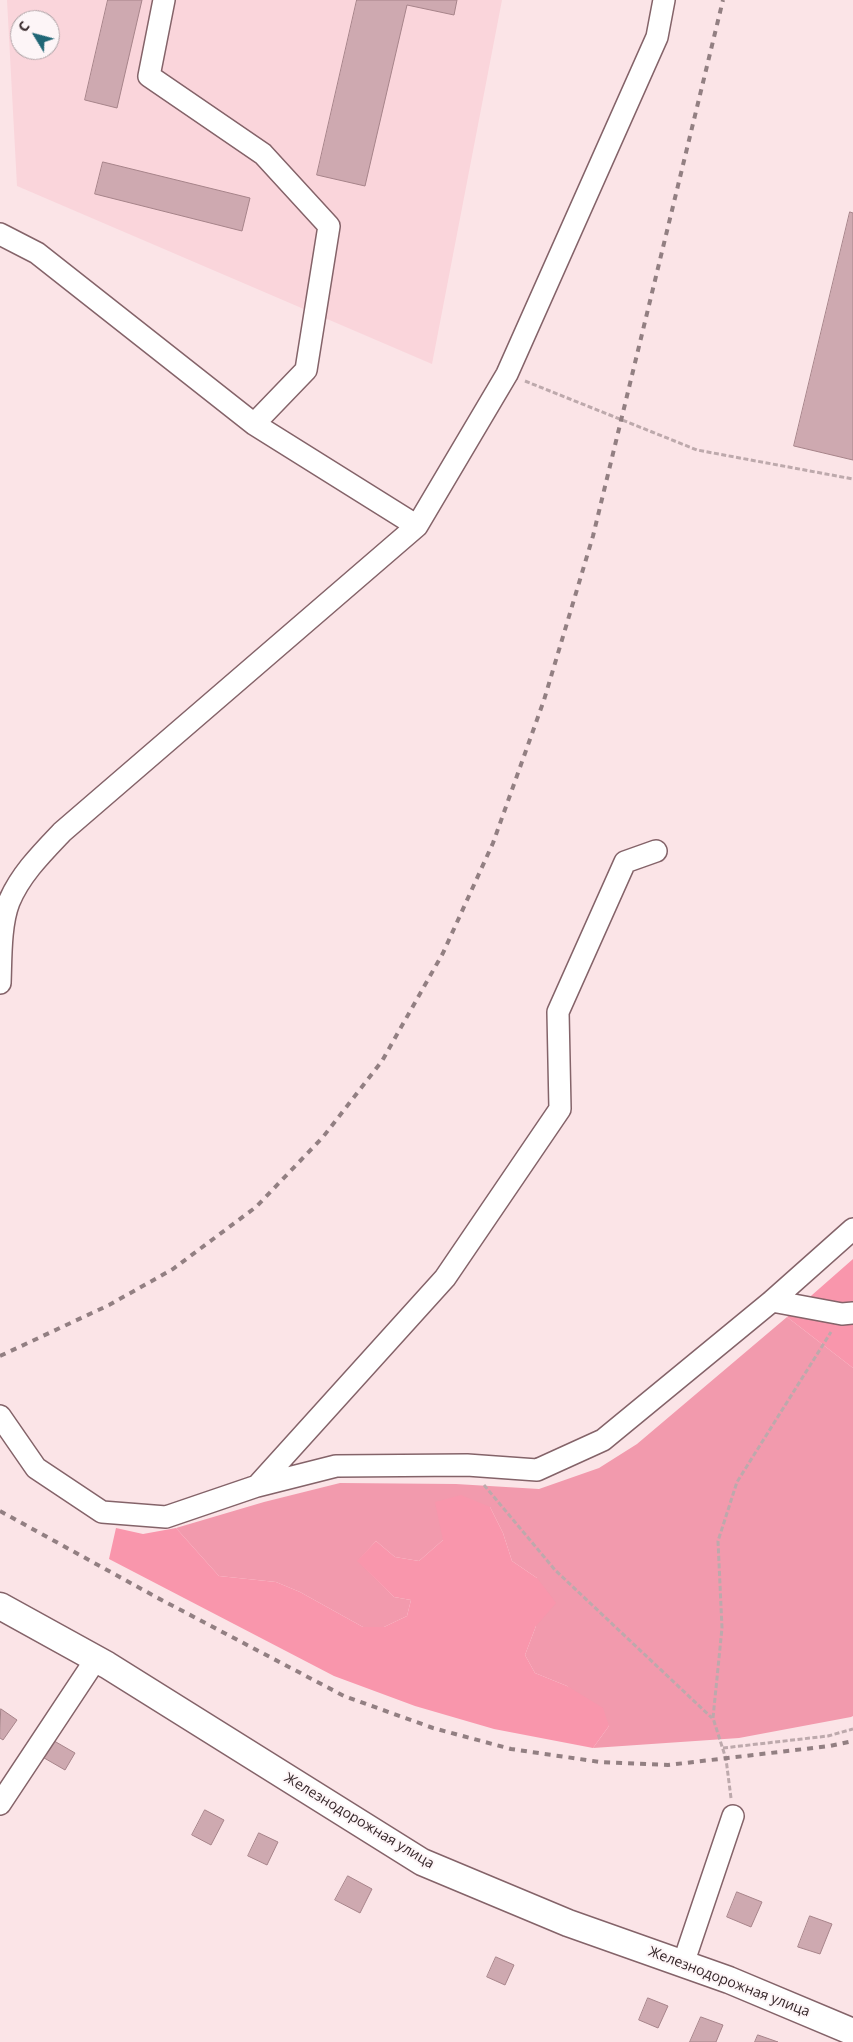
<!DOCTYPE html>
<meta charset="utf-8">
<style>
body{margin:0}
#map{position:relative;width:853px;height:2042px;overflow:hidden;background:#fbe4e7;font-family:"Open Sans",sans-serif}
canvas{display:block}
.north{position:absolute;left:10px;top:10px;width:50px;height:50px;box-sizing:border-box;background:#fdf5f7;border:1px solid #ada2a5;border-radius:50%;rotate:307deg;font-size:14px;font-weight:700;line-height:20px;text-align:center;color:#352629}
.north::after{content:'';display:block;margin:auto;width:18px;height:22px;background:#206676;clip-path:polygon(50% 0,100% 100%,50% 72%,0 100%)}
</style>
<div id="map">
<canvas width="853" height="2042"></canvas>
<div class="north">С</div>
</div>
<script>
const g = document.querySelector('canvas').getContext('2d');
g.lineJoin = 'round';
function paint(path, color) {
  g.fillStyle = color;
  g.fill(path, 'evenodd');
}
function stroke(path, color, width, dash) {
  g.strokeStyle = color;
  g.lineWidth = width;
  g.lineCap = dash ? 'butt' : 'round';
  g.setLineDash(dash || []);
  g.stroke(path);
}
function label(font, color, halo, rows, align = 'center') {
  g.font = font + ' "Open Sans",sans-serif';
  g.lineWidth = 4;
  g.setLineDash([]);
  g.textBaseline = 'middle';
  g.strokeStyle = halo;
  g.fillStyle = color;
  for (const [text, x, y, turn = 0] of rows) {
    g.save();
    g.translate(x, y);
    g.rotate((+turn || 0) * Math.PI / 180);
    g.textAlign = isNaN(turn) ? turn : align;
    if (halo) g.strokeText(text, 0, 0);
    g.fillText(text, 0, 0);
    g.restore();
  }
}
paint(new Path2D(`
 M7 0H502L432 364 17 186ZM20 20H50V50H20Z`), '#fad5db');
paint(new Path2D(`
 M787 1317 853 1368V1716L851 1717 739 1738 593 1748 609 1726 567 1686 535 1673 525 1655 536 1626 537 1578 512 1561 503 1533 490 1507 443 1540 419 1561 395 1557 376 1541 358 1561 394 1597 411 1600 407 1616 384 1627H363L300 1592 276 1582 219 1576 176 1528 264 1502 340 1483 456 1484 539 1489 599 1468 637 1444Z`), '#f29aad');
paint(new Path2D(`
 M853 1259V1368L787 1317Z
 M461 1495 490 1507 503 1533 512 1561 537 1578 556 1603 536 1626 525 1655 535 1673 567 1686 603 1708 609 1726 593 1748 494 1729 415 1706 334 1676 109 1559 116 1528 143 1534 176 1528 219 1576 276 1582 300 1592 363 1627H384L407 1616 411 1600 394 1597 357 1561 376 1541 395 1557 419 1561 443 1540 435 1502Z`), '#f996ac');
const building = new Path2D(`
 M108 0H142L117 108 85 100Z
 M357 0H457L454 15 407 5 365 186 317 175Z
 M103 162 250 198 242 231 95 194Z
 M850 212 853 213V460L794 446Z
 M1 1709 17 1720 3 1740 0 1738Z
 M49 1738 75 1753 65 1770 39 1755Z
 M205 1810 224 1820 211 1845 192 1835Z
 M259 1833 278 1842 267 1865 248 1856Z
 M348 1876 372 1889 360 1913 335 1900Z
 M737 1892 762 1902 751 1927 727 1917Z
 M810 1916 832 1924 820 1954 798 1947Z
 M496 1957 514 1965 505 1985 487 1977Z
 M648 1998 668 2006 658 2028 639 2020Z
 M701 2017 723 2025 716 2042H690Z
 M758 2035 778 2042H755Z`);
paint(building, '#cea9b0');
stroke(building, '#a7848a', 1);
const minor = new Path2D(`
 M164 0 149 76 263 154 329 226 306 370 254 424
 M0 234 37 253 254 424 417 526
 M0 983C1 959 0 925 9 902 20 875 42 853 62 832L417 526 507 374 657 37 664 0
 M772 1301 842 1314 853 1313
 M0 1416 36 1468 102 1512 166 1517 257 1486 336 1466 467 1465 537 1470 603 1440 772 1301 853 1229
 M257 1486 445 1278 560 1109 558 1012 625 862 656 851
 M0 1804 96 1659
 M683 1964 733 1816`);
const major = new Path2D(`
 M0 1606 107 1665 422 1862 568 1923 729 1980 853 2032`);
stroke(minor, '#846369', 24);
stroke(major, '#846369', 29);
stroke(new Path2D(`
 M525 381 697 450 853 479
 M484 1485 555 1570 712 1718
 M723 1748 828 1736 853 1729
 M731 1798 726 1759 713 1718 722 1628 718 1541 737 1482 831 1332`), '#bda9ac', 3, [5, 2.5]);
stroke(minor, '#fff', 21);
stroke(major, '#fff', 26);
stroke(new Path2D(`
 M0 1356 109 1305 173 1269 256 1207 323 1137 382 1061 443 953 493 843 544 700 593 536 723 0
 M0 1511 156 1597 344 1696 433 1728 511 1749 600 1762 668 1765 830 1746 853 1741`), '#927f82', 4, [6, 6]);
label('14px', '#352629', '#fdf5f7', [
 ["Железнодорожная улица",359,1821,31],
 ["Железнодорожная улица",729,1982,21]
]);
</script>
